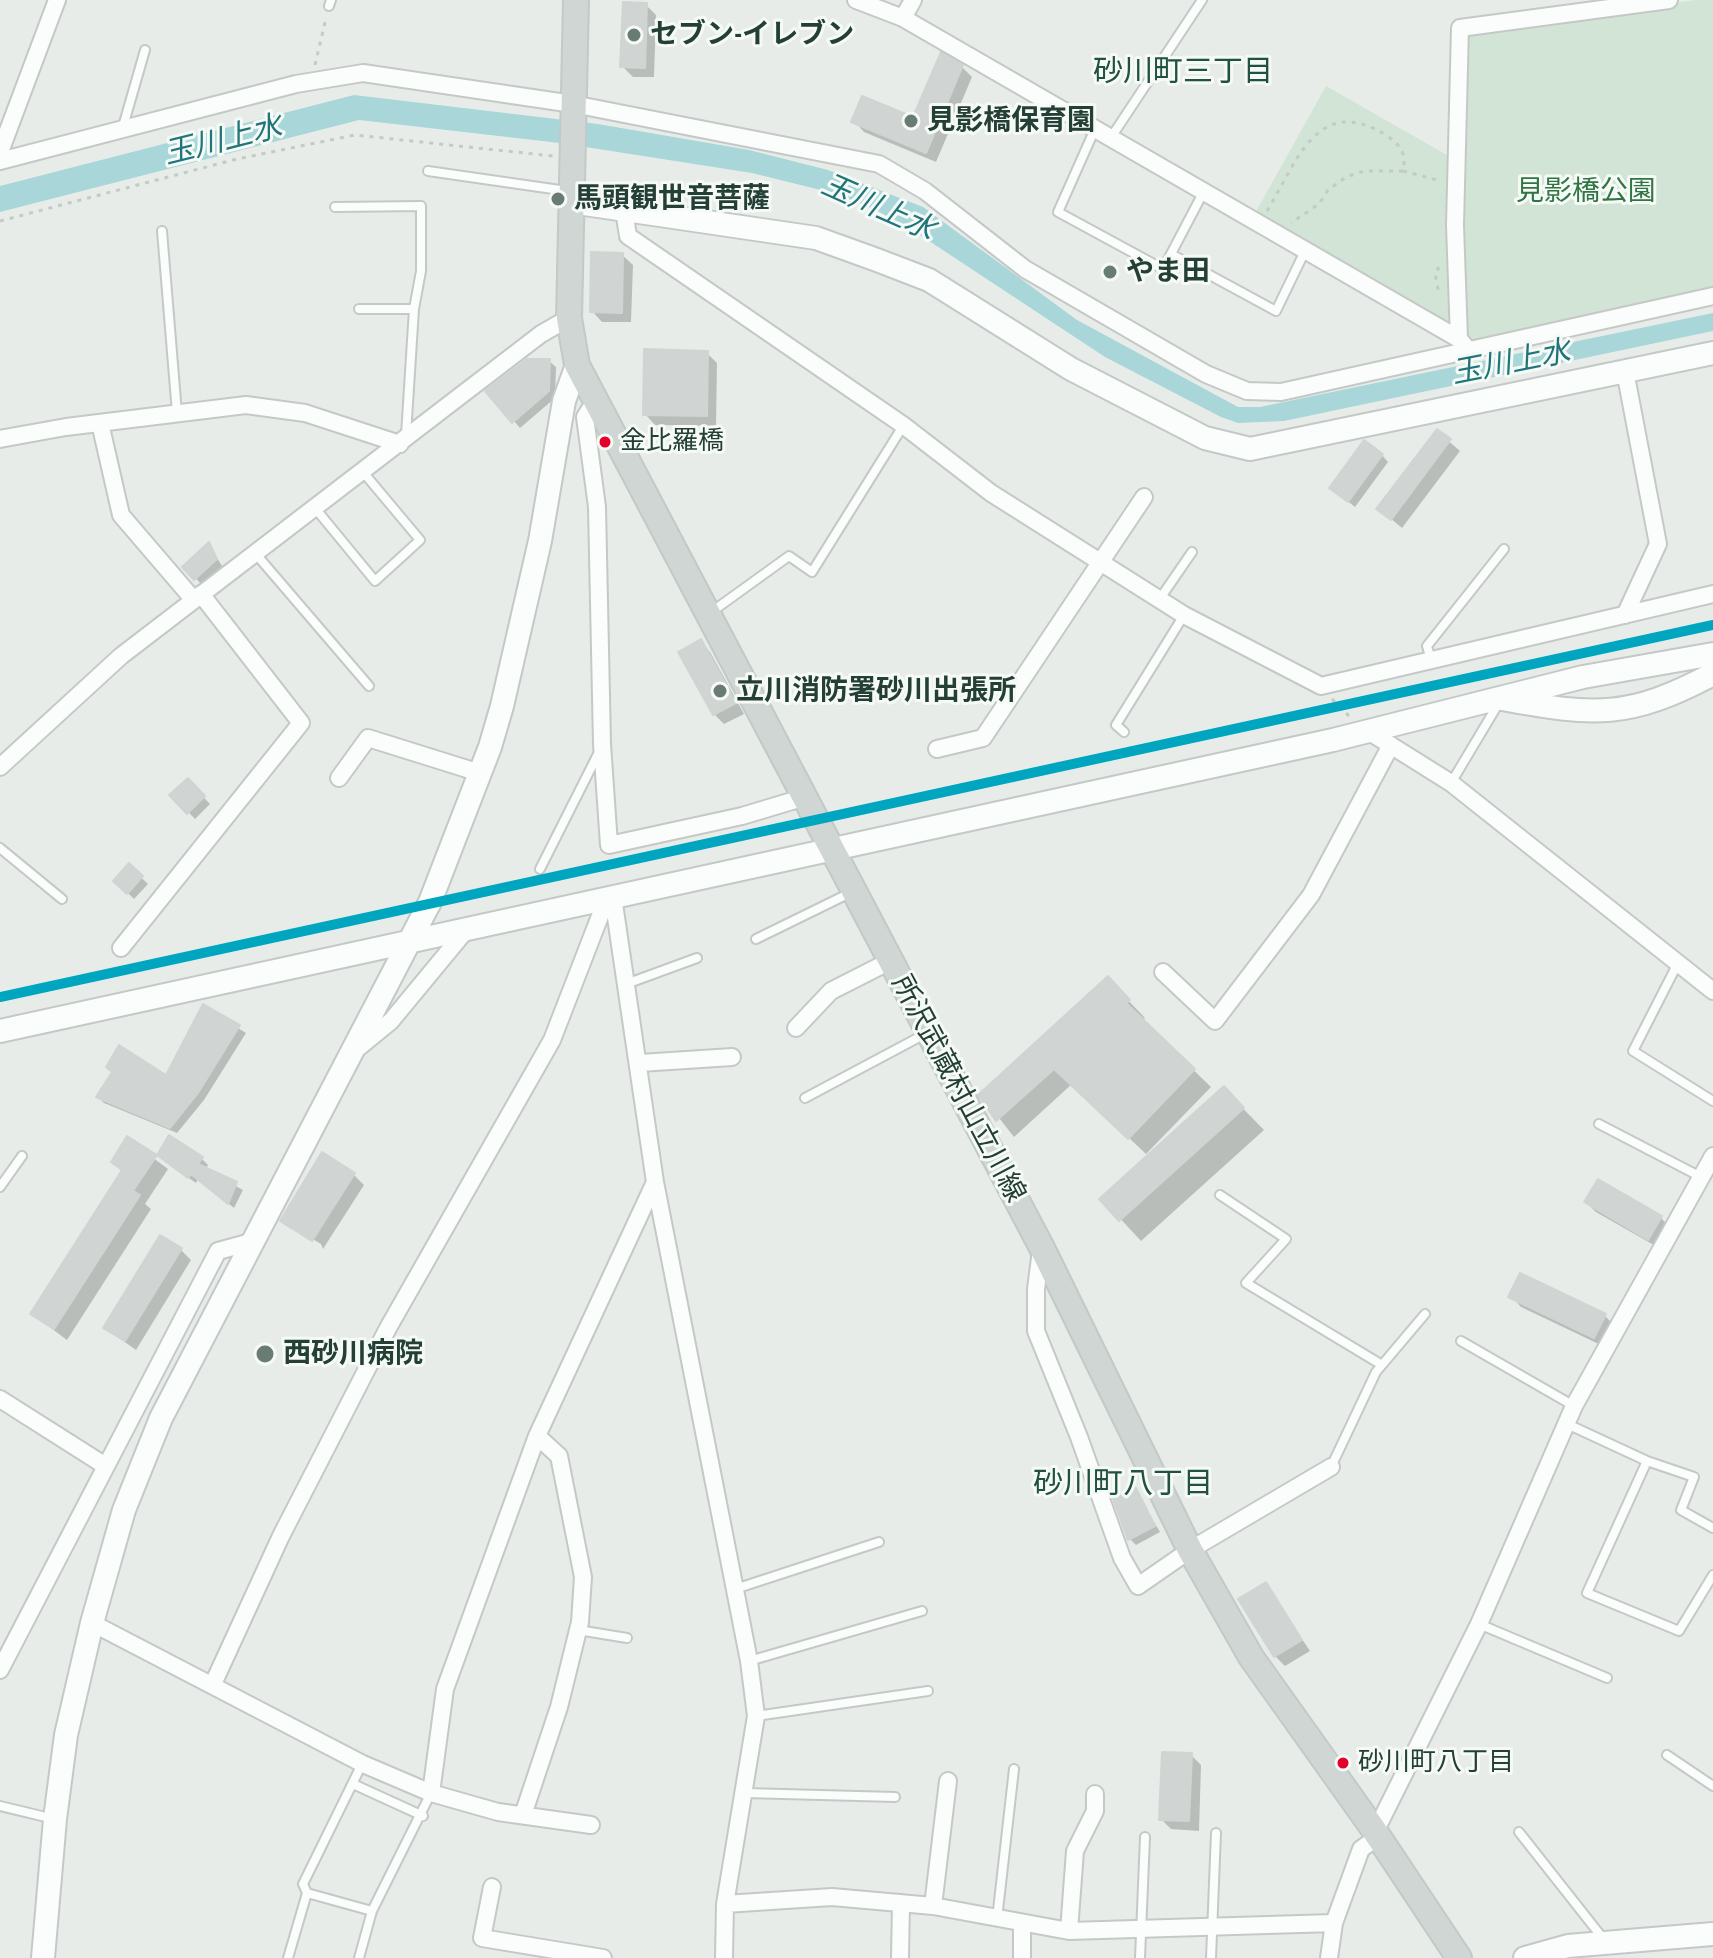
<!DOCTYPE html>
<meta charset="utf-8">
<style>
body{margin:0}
canvas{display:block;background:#e7ece9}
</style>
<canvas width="1713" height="1958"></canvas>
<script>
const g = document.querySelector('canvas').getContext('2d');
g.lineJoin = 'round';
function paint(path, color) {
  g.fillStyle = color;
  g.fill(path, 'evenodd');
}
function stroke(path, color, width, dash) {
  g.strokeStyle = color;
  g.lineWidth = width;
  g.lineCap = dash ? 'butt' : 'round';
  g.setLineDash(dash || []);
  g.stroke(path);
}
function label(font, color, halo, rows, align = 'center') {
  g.font = font + ' "PT Sans Narrow","Noto Sans JP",sans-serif';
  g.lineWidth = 6;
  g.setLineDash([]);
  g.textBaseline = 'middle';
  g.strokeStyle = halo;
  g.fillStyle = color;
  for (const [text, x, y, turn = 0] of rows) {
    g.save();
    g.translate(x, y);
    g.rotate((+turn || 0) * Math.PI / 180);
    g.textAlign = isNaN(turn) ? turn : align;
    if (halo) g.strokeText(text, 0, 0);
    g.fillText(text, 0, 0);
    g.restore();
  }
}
paint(new Path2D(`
 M1696 0H1713V298L1472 345 1253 217 1326 86 1461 163 1467 32Z`), '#d1e4d5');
paint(new Path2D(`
 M354 95 598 124 749 150 828 170 923 207 1077 320 1238 407H1260L1713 313V331L1284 421 1238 423 1221 417 1105 357 920 235 876 210 837 194 752 173 560 143 359 120 0 212V186Z`), '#a9d6d8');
paint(new Path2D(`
 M646 5 656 15 654 77H633L622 66Z
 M962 67 972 77 936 162 864 132 854 121 914 120Z
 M622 255 633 265 631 322H602L592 311Z
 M707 353 717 363 716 426 655 425 645 414Z
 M549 361 556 367 555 398 520 428 488 391Z
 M1437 431 1460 451 1402 528 1379 509Z
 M1382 455 1388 462 1355 507 1331 488Z
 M209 545 222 566 202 585 185 567Z
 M700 642 710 652 744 714 724 724 714 714Z
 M188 781 210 804 195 819 172 795Z
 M129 866 148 884 134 899 115 881Z
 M1124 996 1145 1018 1142 1020 1211 1087 1146 1154 1072 1084 1014 1137 981 1095Z
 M204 1007 246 1033 204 1100 177 1133 104 1103 98 1097 114 1073 166 1077Z
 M1224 1089 1264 1130 1141 1241 1102 1199Z
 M170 1138 202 1159 208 1165 205 1170 243 1190 234 1208 198 1179 196 1183 158 1156Z
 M128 1139 168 1169 145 1204 151 1209 67 1340 32 1314 123 1172 113 1162Z
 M353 1174 364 1185 323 1249 321 1244 291 1226V1229L282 1221Z
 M1598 1181 1661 1218 1671 1228 1659 1248 1596 1212 1586 1202Z
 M181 1250 191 1260 136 1350 105 1328Z
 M1521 1275 1605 1316 1615 1326 1605 1347 1521 1307 1511 1296Z
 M1135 1490 1160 1532 1136 1545 1130 1539Z
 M1266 1585 1310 1651 1285 1666 1275 1656Z
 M1191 1755 1201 1765 1199 1831 1171 1829 1161 1819Z`), '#0003');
const building = new Path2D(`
 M623 2 647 3 645 68 620 67Z
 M941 52 963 65 926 153 851 122 862 96 913 117Z
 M591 252 623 253 622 313 590 312Z
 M644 349 708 351 707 416 643 415Z
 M527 359H550L549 391 512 423 485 391Z
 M1437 429 1451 439 1391 520 1376 509Z
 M1364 440 1383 454 1348 502 1329 488Z
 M209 542 217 559 194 580 182 567Z
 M701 639 736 703 713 715 678 652Z
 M188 778 205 796 187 814 169 795Z
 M129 863 143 876 127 894 113 881Z
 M1108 976 1130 1000 1126 1003 1195 1069 1128 1139 1054 1069 996 1121 978 1095Z
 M203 1004 240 1025 198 1093 170 1128 96 1097 112 1072 106 1067 119 1045 166 1075Z
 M1224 1086 1244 1108 1119 1221 1099 1199Z
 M169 1135 203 1157 198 1164 237 1182 228 1204 191 1174 188 1178 157 1155Z
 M127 1136 157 1155 133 1191 140 1195 54 1329 30 1314 122 1170 111 1162Z
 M322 1152 355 1173 312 1241 280 1221Z
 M1598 1179 1662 1216 1648 1240 1584 1202Z
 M160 1235 182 1248 125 1341 103 1328Z
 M1520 1273 1606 1314 1594 1338 1508 1297Z
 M1136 1488 1155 1526 1128 1540 1113 1499Z
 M1266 1582 1302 1640 1274 1657 1238 1599Z
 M1162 1752 1192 1753 1189 1821 1159 1820Z`);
paint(building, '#d0d4d2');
stroke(building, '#cfd5d2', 2);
const lane = new Path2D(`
 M329 6 331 0
 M122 130 145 50
 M1094 131 1058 212 1163 269 1203 193
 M1110 139 1202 0
 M428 171 567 191
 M335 207 421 206V271L414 309
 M162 231 177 413
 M1171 254 1276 311 1305 251
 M359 309H414L406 435
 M315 508 375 581 420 540 363 472
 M255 553 369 686
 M1159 600 1192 552
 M710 613 789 556 812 572 903 426
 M1431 660 1427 646 1504 549
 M1124 732 1116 725 1184 615
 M1451 783 1500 701
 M0 848 62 899
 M540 869 599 752
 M756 939 852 892
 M1679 961 1633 1051 1713 1101
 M626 984 697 958
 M805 1098 927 1033
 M1599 1124 1701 1177
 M0 1187 22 1156
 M1220 1195 1286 1239 1246 1283 1382 1365
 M1461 1341 1574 1406
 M1565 1423 1647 1461
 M1331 1467 1376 1372 1425 1314
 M1713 1528 1681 1510 1694 1477 1647 1461 1587 1593 1679 1631 1713 1575
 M735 1589 879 1542
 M1479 1624 1607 1678
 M578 1630 627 1638
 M749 1661 922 1611
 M756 1716 928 1691
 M1667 1755 1713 1786
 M353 1784 423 1816
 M745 1793 895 1797
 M0 1806 54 1819
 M1519 1832 1605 1941
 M307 1893 372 1911
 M997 1919 1014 1769
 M288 1958 307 1893 303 1884 362 1764
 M359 1958 372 1911 431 1793
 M1140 1958 1145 1837
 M1211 1958 1216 1833`);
const street = new Path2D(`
 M856 0 903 18 1459 339 1470 352
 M903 18 913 0
 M0 152 57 0
 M0 161 296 84 363 73 573 104 879 164 925 191 1025 269 1206 374 1247 391 1281 392 1713 296
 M624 210 628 236 903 425 991 493 1184 615 1321 686 1713 594
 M1459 339 1455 225 1460 28 1669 0
 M595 401 585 417 597 507 602 744 609 845 742 816 802 798
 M100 423 121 515 193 599
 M0 439 66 427 246 405 305 413 400 444
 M1625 615 1658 544 1625 371
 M1368 731 1451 783 1713 991
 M937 749 983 738 1144 497
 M0 767 121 656 541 334 569 318
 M339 778 368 738 480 773
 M613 897 655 1182 749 1661 756 1716 725 1904 724 1958
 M121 948 301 723 201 594
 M1163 972 1215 1021 1311 895 1391 745
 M796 1028 831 991 890 961
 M358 1048 391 1021 467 929
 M640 1063 732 1057
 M1041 1250 1036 1289V1331L1079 1437 1122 1558 1138 1586 1190 1550 1331 1467
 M0 1399 104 1465
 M92 1623 363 1764 431 1793 498 1812 591 1825
 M0 1670 218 1251 251 1242
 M213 1684 281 1536 388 1328 552 1040 607 898
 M431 1793 445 1689 537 1436 655 1182
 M523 1815 559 1707 580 1622 583 1577 559 1456 537 1436
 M1375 1832 1479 1624 1574 1406 1713 1156
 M492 1887 482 1938 603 1958
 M725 1904 832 1897 933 1906 1069 1931 1334 1923
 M933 1906 948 1781
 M1022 1924V1958
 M1069 1931 1075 1851 1095 1811V1794
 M900 1958 901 1903
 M1329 1958 1334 1923 1361 1849 1378 1837`);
const secondary = new Path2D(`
 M571 202 816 238 877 260 929 280 1071 369 1205 438 1250 449 1713 353
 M1502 699C1595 716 1628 719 1713 674
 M0 1031 1333 740 1583 677 1713 654
 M43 1958 55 1819 66 1735 92 1623 124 1510 161 1418 430 902 490 747 502 706 540 541 564 401 577 365
 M1525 1958 1568 1946 1713 1934`);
const primary = new Path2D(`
 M576 0 569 318 577 365 1042 1248 1190 1550 1251 1657 1372 1827 1459 1958`);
stroke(lane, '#c4c9c6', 12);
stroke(street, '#c4c9c6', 20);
stroke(secondary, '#c3c9c6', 26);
stroke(primary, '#c2cac7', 28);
stroke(new Path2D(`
 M315 65 326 18
 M1403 171 1441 181
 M1267 211C1297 162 1317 93 1386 135 1400 144 1407 154 1403 171H1364L1346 177 1328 190 1319 204 1291 223
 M0 221 237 159 355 135 553 156
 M1439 267 1435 274 1439 294
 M1332 699 1349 716`), '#c2cbc6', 3, [4, 6]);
stroke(lane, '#fbfcfc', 8);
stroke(street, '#fbfcfc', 16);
stroke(secondary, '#fbfcfc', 22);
stroke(primary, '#cfd6d3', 24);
stroke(new Path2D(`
 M0 997 1713 625`), '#00a6bf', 10);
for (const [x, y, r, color] of [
 [634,35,8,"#687c74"],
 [911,121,8,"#687c74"],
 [558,199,8,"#687c74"],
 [1110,272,8,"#687c74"],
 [605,442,7,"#e4002b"],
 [720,691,8,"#687c74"],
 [265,1354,10,"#687c74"],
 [1343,1763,7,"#e4002b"]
]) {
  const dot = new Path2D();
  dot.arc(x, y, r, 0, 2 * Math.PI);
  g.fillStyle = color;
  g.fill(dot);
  stroke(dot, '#f6faf7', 3);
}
label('26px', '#243f35', '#f6faf7', [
 ["金比羅橋",620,442],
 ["砂川町八丁目",1358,1763]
], 'left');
label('bold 28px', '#243f35', '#f6faf7', [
 ["セブン-イレブン",650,35],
 ["見影橋保育園",927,121],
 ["馬頭観世音菩薩",574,199],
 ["やま田",1126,272],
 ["立川消防署砂川出張所",736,691],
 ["西砂川病院",283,1354]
], 'left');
label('28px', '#307543', '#f6faf7', [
 ["見影橋公園",1586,192]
]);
label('28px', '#243f35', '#f6faf7', [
 ["所沢武蔵村山立川線",958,1089,62]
]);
label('30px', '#215140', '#f6faf7', [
 ["砂川町三丁目",1183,72],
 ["砂川町八丁目",1123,1484]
]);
label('italic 30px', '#20757a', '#f6faf7', [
 ["玉川上水",223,141,-14],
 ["玉川上水",878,208,24],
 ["玉川上水",1511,363,-11]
]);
</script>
